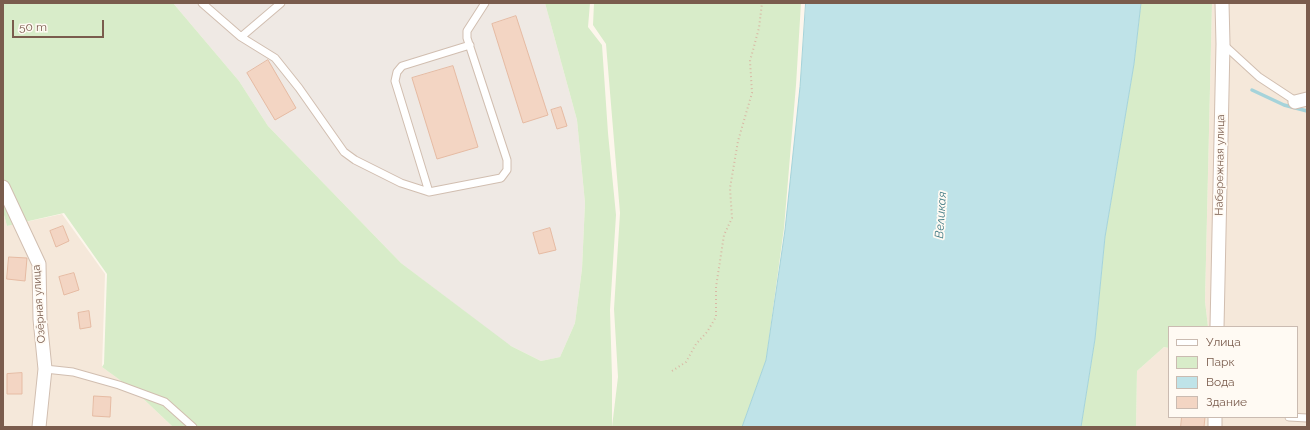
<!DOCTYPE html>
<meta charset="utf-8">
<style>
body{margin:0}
#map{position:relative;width:1310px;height:430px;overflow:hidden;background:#fdf6ec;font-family:Raleway,sans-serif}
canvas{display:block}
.frame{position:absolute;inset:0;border:4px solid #7a5c4d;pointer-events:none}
.legend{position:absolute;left:1168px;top:326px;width:130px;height:92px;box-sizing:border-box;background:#fffaf3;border:1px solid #cabbb1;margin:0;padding:5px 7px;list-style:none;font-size:12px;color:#7a5c4d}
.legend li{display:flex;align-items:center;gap:8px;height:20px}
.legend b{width:20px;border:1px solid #cabbb1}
.scale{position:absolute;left:12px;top:20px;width:92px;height:18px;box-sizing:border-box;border:2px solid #7a5c4d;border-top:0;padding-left:5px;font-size:12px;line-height:14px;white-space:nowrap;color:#7a5c4d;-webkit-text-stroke:3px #fffaf3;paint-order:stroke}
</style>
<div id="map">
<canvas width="1310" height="430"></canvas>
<div class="frame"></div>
<ul class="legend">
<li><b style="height:5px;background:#fff"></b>Улица</li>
<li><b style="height:11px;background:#d8ecc9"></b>Парк</li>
<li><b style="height:11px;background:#bfe3e8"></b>Вода</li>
<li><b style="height:11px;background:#f3d5c3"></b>Здание</li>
</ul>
<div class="scale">50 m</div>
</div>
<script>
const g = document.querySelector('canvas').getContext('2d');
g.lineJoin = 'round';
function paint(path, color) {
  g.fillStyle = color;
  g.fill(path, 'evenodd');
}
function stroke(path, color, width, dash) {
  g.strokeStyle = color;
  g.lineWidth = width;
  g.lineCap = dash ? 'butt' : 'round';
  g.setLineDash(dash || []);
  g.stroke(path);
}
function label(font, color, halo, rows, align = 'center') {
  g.font = font + ' Raleway,sans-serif';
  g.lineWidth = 3.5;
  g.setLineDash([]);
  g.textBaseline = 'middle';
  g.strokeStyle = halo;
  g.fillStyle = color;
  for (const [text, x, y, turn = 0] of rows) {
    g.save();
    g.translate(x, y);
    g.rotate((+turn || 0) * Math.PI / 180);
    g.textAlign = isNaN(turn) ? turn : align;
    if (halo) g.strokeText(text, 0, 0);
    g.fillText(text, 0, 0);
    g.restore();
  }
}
paint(new Path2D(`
 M1212 3H1307V427H1136L1137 371 1164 347 1169 348V417H1297V327H1208L1205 301Z
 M3 211 7 226 62 214 105 274 102 367 135 391 173 427H3Z`), '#f5e8da');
paint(new Path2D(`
 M173 3H545L577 120 585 203 582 269 575 323 560 357 541 361 507 344 401 263 268 126 239 81Z`), '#efe9e4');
paint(new Path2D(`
 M3 3H173L239 81 268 126 401 263 511 346 541 361 560 357 575 323 582 269 585 203 577 120 545 3H590L588 27 602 45 608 133 616 215 610 310 612 376V427H173L135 391 102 367 104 364 107 274 64 213 7 226 3 211Z
 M594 3H801L796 85 784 228 766 360 742 427H612L618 377 614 309 620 213 606 44 593 25Z
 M1141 3H1212L1205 301 1208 327H1169V348L1164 347 1137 371 1136 427H1081L1095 339 1105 237 1134 64Z`), '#d8ecc9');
const water = new Path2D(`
 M806 3H1141L1134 64 1105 237 1095 339 1081 427H742L766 360 785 230 800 87Z`);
paint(water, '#bfe3e8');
stroke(water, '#a5d3da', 1);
stroke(new Path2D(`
 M1252 90 1284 105 1307 111`), '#a5d3da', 3.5);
const building = new Path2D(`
 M516 16 548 115 523 123 492 24Z
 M268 60 296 108 275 120 247 73Z
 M453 66 478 147 437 159 412 78Z
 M561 107 567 126 557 129 551 110Z
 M63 226 69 241 56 247 50 231Z
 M550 228 556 250 539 254 533 233Z
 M9 257 27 258 25 281 7 279Z
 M74 273 79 290 64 295 59 277Z
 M89 311 91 327 80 329 78 313Z
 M22 373V394H7V374Z
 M94 396 111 397 110 417 93 416Z
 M1182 417H1205L1204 427H1181Z`);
paint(building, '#f3d5c3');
stroke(building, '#e6bba3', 1);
const service = new Path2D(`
 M202 3 241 37 275 58 299 88 344 152 355 160 401 183 429 192 501 178 507 170V160L467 38V31L485 3
 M241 37 281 3
 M1223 44 1259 77 1297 102
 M429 192 395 81 397 72 402 66 470 45
 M45 369 73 372 119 385 165 402 193 427
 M1289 417 1307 418`);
const minor = new Path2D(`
 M1295 102 1307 99
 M3 187 39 264 40 319 45 369 39 427
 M1217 327 1223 44 1222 3
 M1215 427V417`);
stroke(service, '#d1beb0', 9);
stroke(minor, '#d1beb0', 15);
stroke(new Path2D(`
 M672 371 686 362 696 344 707 332 716 317V287L724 235 732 218 730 188 738 141 752 93 750 61 759 28 762 3`), '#d9b8a5', 2, [1, 3]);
stroke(service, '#fff', 7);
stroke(minor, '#fff', 13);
label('11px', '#7a5c4d', '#fffaf3', [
 ["Набережная улица",1220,165,-89],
 ["Озёрная улица",39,304,-94]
]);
label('italic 12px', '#437c86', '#fffaf3', [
 ["Великая",941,215,-86]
]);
</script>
